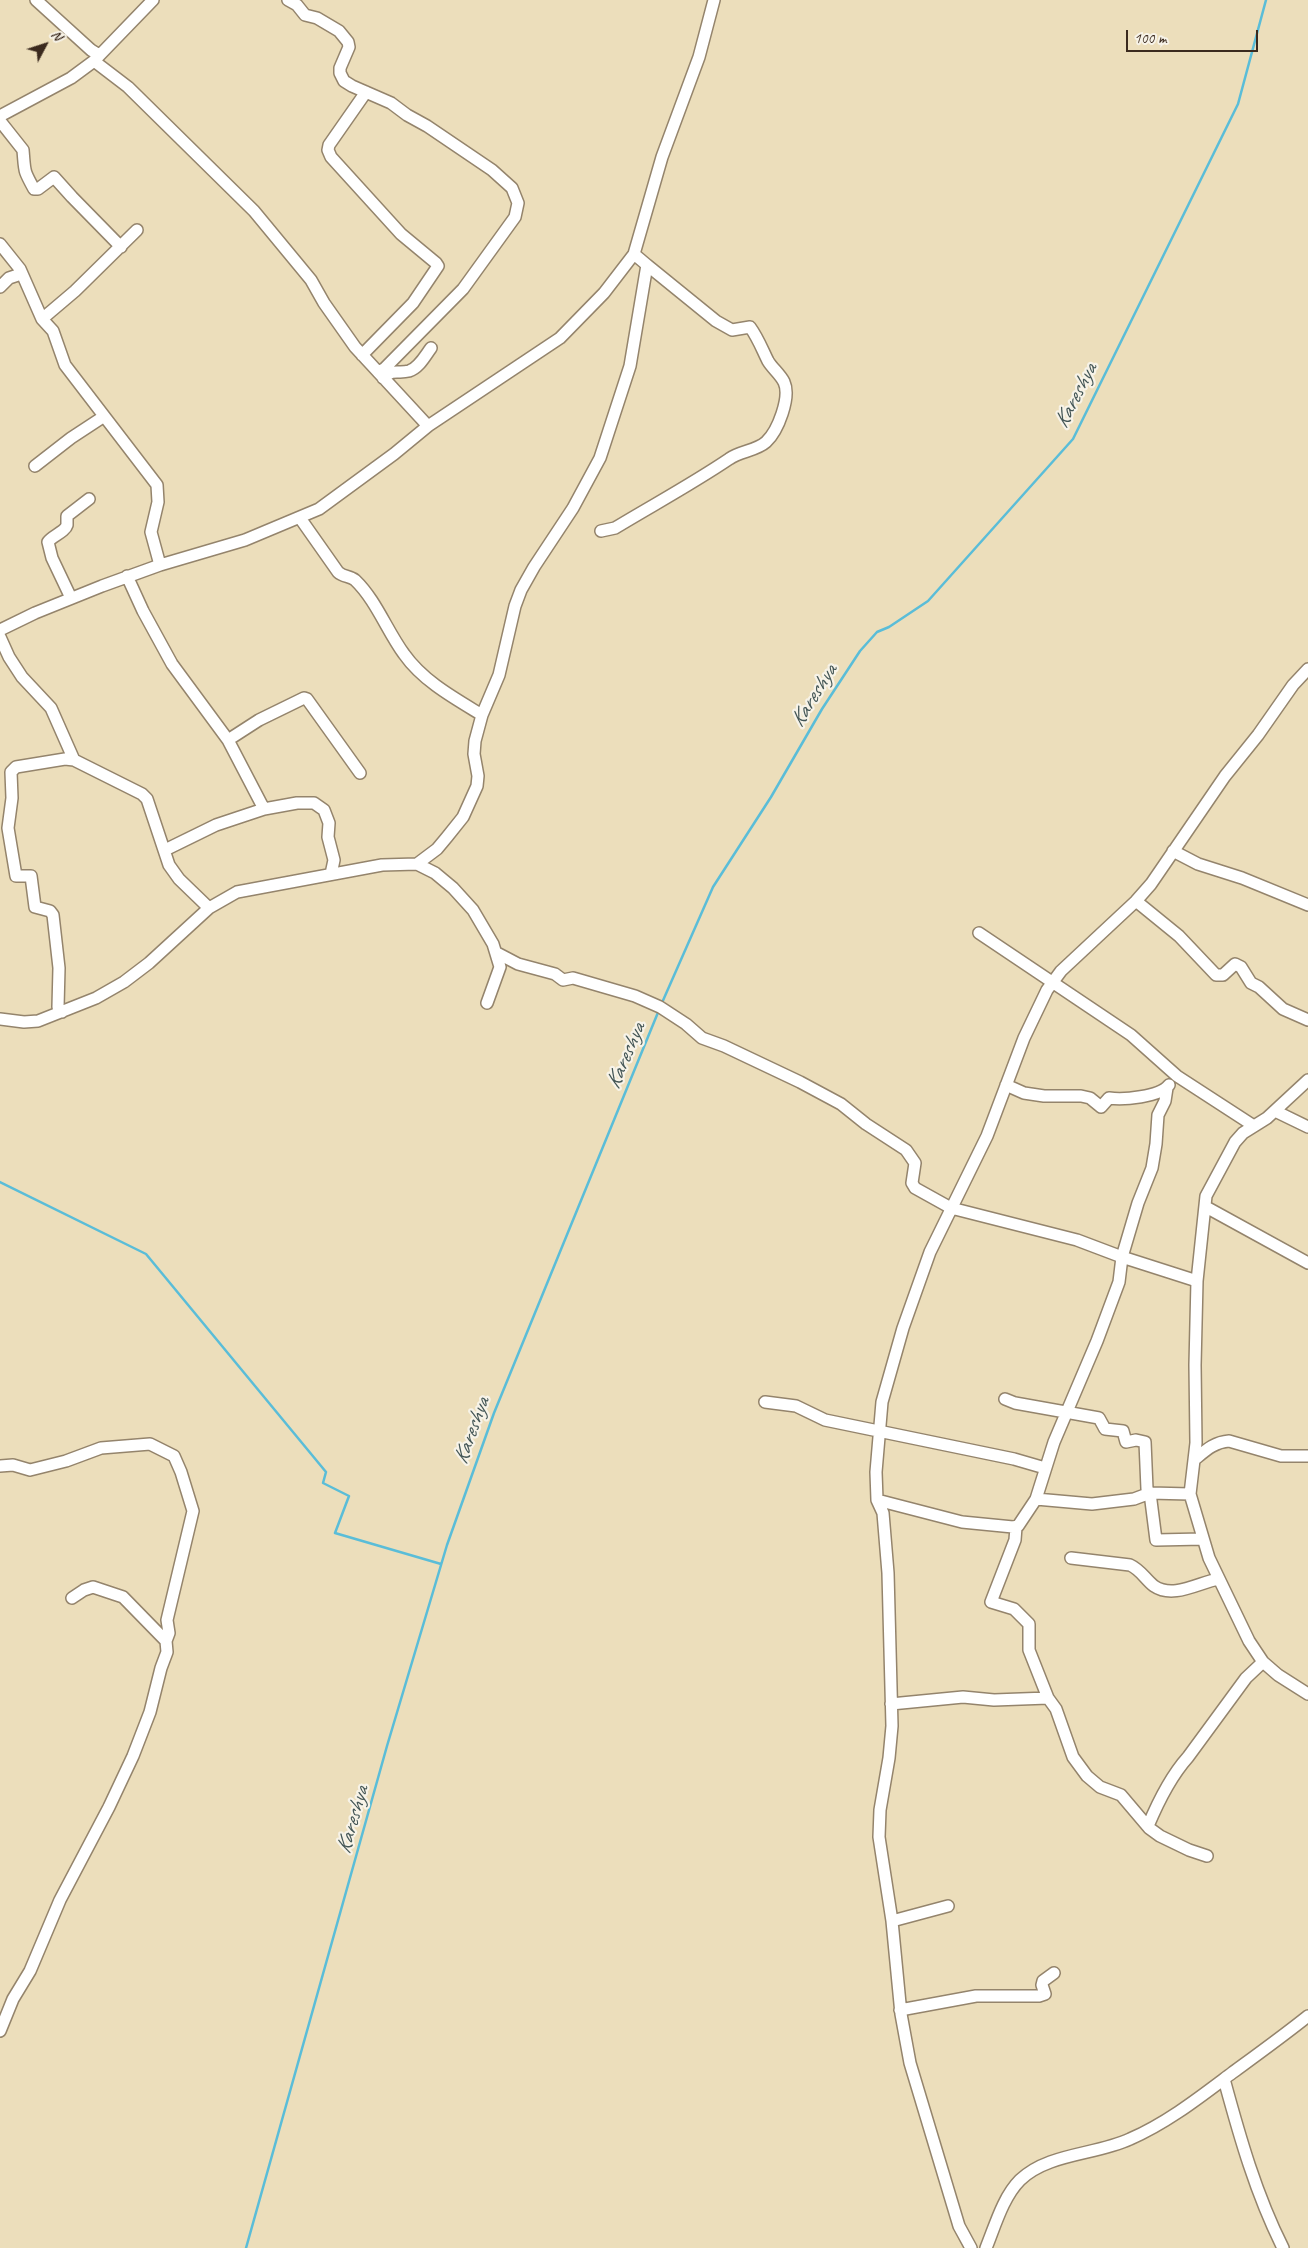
<!DOCTYPE html>
<style>
body{margin:0}
#map{position:relative;width:1308px;height:2248px;overflow:hidden;background:#ecdebb;font-family:Caveat,sans-serif}
canvas{display:block}
.north{position:absolute;left:20px;top:20px;width:50px;height:50px;-webkit-text-stroke:4px #f7f3e8;paint-order:stroke;rotate:50deg;font-size:14px;font-weight:700;line-height:20px;text-align:center;color:#3b2a1e}
.north::after{content:'';display:block;margin:auto;width:18px;height:22px;background:#3b2a1e;clip-path:polygon(50% 0,100% 100%,50% 72%,0 100%)}
.scale{position:absolute;left:1126px;top:30px;width:132px;height:22px;box-sizing:border-box;border:2px solid #3b2a1e;border-top:0;padding-left:6px;font-size:15px;line-height:18px;white-space:nowrap;color:#3b2a1e;-webkit-text-stroke:4px #f7f3e8;paint-order:stroke}
</style>
<div id="map">
<canvas width="1308" height="2248"></canvas>
<div class="north">N</div>
<div class="scale">100 m</div>
</div>
<script>
const g = document.querySelector('canvas').getContext('2d');
g.lineJoin = 'round';
function stroke(path, color, width, dash) {
  g.strokeStyle = color;
  g.lineWidth = width;
  g.lineCap = dash ? 'butt' : 'round';
  g.setLineDash(dash || []);
  g.stroke(path);
}
function label(font, color, halo, rows, align = 'center') {
  g.font = font + ' Caveat,sans-serif';
  g.lineWidth = 4.5;
  g.setLineDash([]);
  g.textBaseline = 'middle';
  g.strokeStyle = halo;
  g.fillStyle = color;
  for (const [text, x, y, turn = 0] of rows) {
    g.save();
    g.translate(x, y);
    g.rotate((+turn || 0) * Math.PI / 180);
    g.textAlign = isNaN(turn) ? turn : align;
    if (halo) g.strokeText(text, 0, 0);
    g.fillText(text, 0, 0);
    g.restore();
  }
}
stroke(new Path2D(`
 M661 1005 713 887 771 797 822 709 860 651 877 632 889 627 928 601 1073 439 1238 104 1266 0
 M0 1182 146 1254 326 1472 323 1483 349 1496 335 1533 441 1564
 M246 2248 387 1746 447 1545 494 1413 659 1010`), '#5abdd8', 2.5);
const minor = new Path2D(`
 M36 0 91 50 99 55
 M288 0 297 5 305 15 317 18 339 31 348 42 349 47 340 68V73L344 81 352 86 391 103 407 115 427 126 492 170 512 188 518 203 515 217 463 289 384 369 378 372
 M94 61 128 87 254 211 311 280 324 303 355 347 428 426
 M0 116 71 78 94 61 153 0
 M0 121 23 150C25 172 23 169 34 189H38L54 177 72 197 121 247
 M0 244 20 269 42 319 53 331 65 365 157 485 158 502 151 532 160 565
 M0 287 9 278 21 274
 M42 319 75 291 137 230
 M362 355 413 303 438 266 436 263 401 234 331 157 328 150 329 145 366 92
 M383 378C394 368 397 374 409 371 419 368 425 356 431 348
 M35 466 71 438 103 417
 M300 518 338 572C343 577 350 576 355 580 376 600 387 631 404 654 423 681 454 698 482 715
 M601 531 615 528C653 505 692 484 729 459 740 451 756 451 766 442 778 431 791 397 784 382 780 374 772 368 768 361 762 349 758 338 750 327L732 330 716 321 647 265
 M127 576 143 611 172 664 228 740 264 809
 M71 598 52 558 48 542C52 536 65 532 67 525 67 522 67 519 67 516L89 499
 M0 630 35 613 102 586 160 565 245 540 319 509 394 454 428 426 560 338 604 293 634 254 662 157 699 57 714 0
 M0 637 9 657 22 677 51 708 74 760 142 794 147 799 169 865 179 879 209 908
 M228 740 259 720 304 698 307 699 360 773
 M165 850 216 825 264 809 297 803H314L324 810 329 823 328 837 334 860 331 874
 M1173 851 1198 864 1242 878 1308 905
 M417 864 437 849 447 837 463 817 477 786 478 776 474 754 475 741 482 715 499 675 515 606 521 590 534 567 573 508 600 458 630 366 647 265 634 254
 M1136 901 1179 936 1216 975H1223L1235 964 1241 967 1251 983 1259 987 1283 1009 1308 1020
 M979 933 1131 1035 1177 1076 1254 1126
 M497 953 518 964 555 974 563 980 573 978 635 996 660 1007 686 1024 702 1038 724 1046 800 1082 841 1104 866 1124 906 1150 915 1163 912 1183 915 1188 951 1208 1077 1240 1122 1257 1197 1281
 M62 1012 58 1007 59 968 53 915 50 911 35 907 31 876H16L8 828 12 798 11 772 16 767 65 759 74 760
 M0 1019 24 1022 38 1021 96 998 124 982 149 963 209 908 237 892 382 865 417 864 435 873 453 888 473 910 493 944 500 967 487 1003
 M1308 1080 1267 1118 1243 1133 1235 1142 1206 1196 1197 1281 1195 1365 1196 1443 1190 1494 1209 1558 1249 1641 1263 1662 1278 1675 1308 1694
 M1006 1085 1024 1093 1044 1096H1081L1090 1098 1101 1107 1109 1098C1123 1100 1160 1097 1169 1085
 M1275 1111 1308 1127
 M1206 1207 1308 1263
 M1005 1399 1015 1403 1099 1418 1105 1429 1123 1431 1126 1442 1136 1440 1145 1442 1147 1489 1150 1493 1156 1540 1203 1539
 M765 1402 796 1406 825 1420 1014 1459 1045 1468
 M1194 1460C1205 1451 1214 1442 1229 1441L1281 1456H1308
 M0 1466 13 1465 30 1470 66 1461 101 1448 150 1444 174 1456 181 1472 193 1511 167 1620 169 1633 166 1641
 M1036 1499 1054 1442 1097 1341 1119 1282 1122 1257 1138 1203 1152 1168 1156 1144 1158 1115 1165 1101 1167 1088
 M877 1500 962 1522 1013 1527 1018 1526 1036 1499 1092 1504 1134 1499 1150 1493 1190 1494
 M1016 1527 1015 1540 991 1602 1014 1609 1029 1624V1650L1048 1698
 M1071 1558 1130 1565C1141 1570 1145 1579 1154 1586 1173 1599 1198 1583 1218 1579
 M891 1704 963 1697 994 1700 1048 1698 1056 1709 1073 1757 1087 1776 1100 1787 1121 1795 1149 1828 1160 1836 1189 1850 1207 1856
 M1148 1826C1158 1802 1171 1776 1188 1757L1246 1678 1263 1662
 M892 1921 948 1906
 M900 2010 976 1996H1039L1045 1994 1042 1985 1043 1981 1054 1973
 M0 2031 13 1999 30 1971 60 1900 109 1807 133 1756 150 1712 161 1668 167 1652 166 1641 123 1597 93 1587 84 1590 72 1598
 M1224 2079C1240 2138 1256 2194 1283 2248
 M971 2248 959 2226 910 2063 901 2014 892 1921 879 1837 880 1810 889 1758 892 1726 888 1573 883 1513 877 1500 876 1472 882 1402 903 1328 930 1252 987 1136 1024 1038 1047 990 1061 971 1136 901 1151 884 1225 776 1258 735 1293 685 1308 669
 M986 2248C995 2226 1003 2197 1020 2180 1048 2153 1096 2155 1130 2139 1167 2123 1200 2097 1232 2073 1258 2054 1283 2036 1308 2016`);
stroke(minor, '#94846c', 14);
stroke(minor, '#fff', 11);
label('italic 22px', '#445656', '#f7f3e8', [
 ["Kareshya",1076,396,-63],
 ["Kareshya",814,696,-58],
 ["Kareshya",626,1056,-67],
 ["Kareshya",472,1431,-70],
 ["Kareshya",353,1820,-74]
]);
</script>
